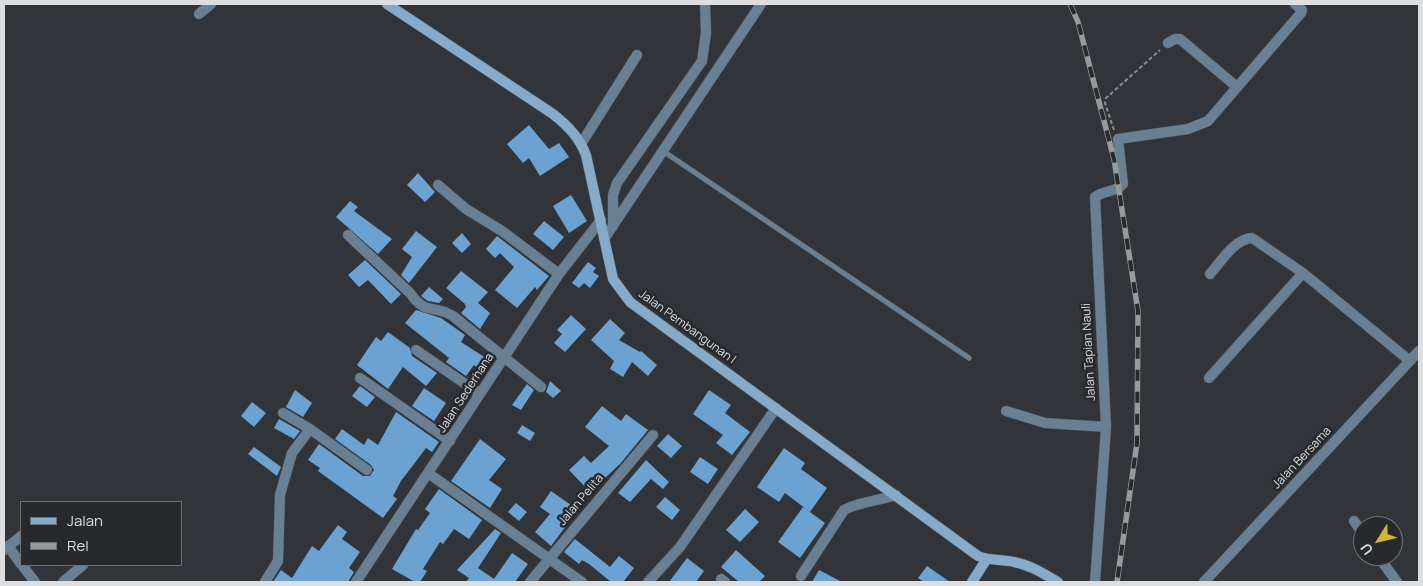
<!DOCTYPE html>
<style>
body{margin:0}
#map{position:relative;width:1423px;height:586px;overflow:hidden;background:#313438;font-family:Manrope,sans-serif}
canvas{display:block}
.frame{position:absolute;inset:0;border:5px solid #dcdee0;pointer-events:none}
.legend{position:absolute;left:20px;top:501px;width:162px;height:65px;box-sizing:border-box;background:#272a2d;border:1px solid #6f7275;margin:0;padding:6px 9px;list-style:none;font-size:15px;color:#dcdee0}
.legend li{display:flex;align-items:center;gap:10px;height:25px}
.legend b{width:25px;border:1px solid #6f7275}
.north{position:absolute;left:1353px;top:516px;width:50px;height:50px;box-sizing:border-box;background:#272a2d;border:1px solid #6f7275;border-radius:50%;rotate:234deg;font-size:14px;font-weight:700;line-height:20px;text-align:center;color:#dcdee0}
.north::after{content:'';display:block;margin:auto;width:18px;height:22px;background:#d3b635;clip-path:polygon(50% 0,100% 100%,50% 72%,0 100%)}
</style>
<div id="map">
<canvas width="1423" height="586"></canvas>
<div class="frame"></div>
<ul class="legend">
<li><b style="height:6px;background:#85aaca"></b>Jalan</li>
<li><b style="height:6px;background:#979a9d"></b>Rel</li>
</ul>
<div class="north">U</div>
</div>
<script>
const g = document.querySelector('canvas').getContext('2d');
g.lineJoin = 'round';
function paint(path, color) {
  g.fillStyle = color;
  g.fill(path, 'evenodd');
}
function stroke(path, color, width, dash) {
  g.strokeStyle = color;
  g.lineWidth = width;
  g.lineCap = dash ? 'butt' : 'round';
  g.setLineDash(dash || []);
  g.stroke(path);
}
function label(font, color, halo, rows, align = 'center') {
  g.font = font + ' Manrope,sans-serif';
  g.lineWidth = 5;
  g.setLineDash([]);
  g.textBaseline = 'middle';
  g.strokeStyle = halo;
  g.fillStyle = color;
  for (const [text, x, y, turn = 0] of rows) {
    g.save();
    g.translate(x, y);
    g.rotate((+turn || 0) * Math.PI / 180);
    g.textAlign = isNaN(turn) ? turn : align;
    if (halo) g.strokeText(text, 0, 0);
    g.fillText(text, 0, 0);
    g.restore();
  }
}
paint(new Path2D(`
 M529 125 549 149 559 143 569 157 540 176 529 158 523 163 507 144Z
 M418 173 435 192 425 202 407 185Z
 M571 195 587 221 569 233 553 206Z
 M350 201 358 207 354 211 392 239 378 254 336 217Z
 M544 221 564 237 553 250 533 234Z
 M416 231 437 247 409 283 401 275 412 257 402 249Z
 M462 233 471 244 462 253 452 243Z
 M497 236 549 276 537 290 535 287 517 308 495 290 514 267 500 253 495 258 486 249Z
 M365 260 401 294 391 304 368 280 359 287 348 275Z
 M588 262 596 268 593 272 599 276 590 288 584 283 579 288 572 283Z
 M461 271 488 292 478 303 490 313 480 329 461 313 466 307 465 304 446 288Z
 M429 287 443 299 439 303 428 301 421 296Z
 M416 310 441 318 465 335 461 342 489 360 482 371 474 365 466 376 446 362 449 358 405 323Z
 M571 315 586 329 565 352 554 343 562 334 557 330Z
 M610 319 625 333 619 340 640 352 641 351 657 365 648 376 632 362 623 377 610 369 614 361 591 340Z
 M388 332 410 348 412 356 437 373 426 386 403 367 388 389 357 365 376 337 381 341Z
 M550 381 561 391 553 398 546 392Z
 M527 384 534 390 521 410 512 405Z
 M360 386 375 397 367 407 352 396Z
 M424 388 446 403 434 421 412 406Z
 M295 390 312 403 303 417 286 407Z
 M709 390 731 405 725 413 750 432 732 455 716 443 723 435 693 414Z
 M252 402 266 413 254 427 241 416Z
 M602 406 621 421 626 414 648 430 620 464 590 492 569 470 584 456 591 463 609 446 585 427Z
 M396 412 439 442 432 452 426 448 401 481 393 496 397 499 383 518 318 471 320 468 308 460 319 444 363 476H370L374 470 371 465 335 439 342 429 364 445 368 438 378 445Z
 M279 419 300 431 294 439 274 428Z
 M522 425 535 433 530 441 517 433Z
 M668 434 682 446 671 458 657 446Z
 M480 439 506 459 489 480 502 489 490 508 451 481Z
 M254 447 281 467 277 476 248 454Z
 M784 448 805 463 801 469 827 488 810 512 785 493 779 502 757 487Z
 M700 457 718 469 708 484 690 472Z
 M646 460 669 482 663 489 651 479 630 502 618 493Z
 M439 489 482 520 469 539 454 529 443 544 440 542 423 569 427 571 420 582H415L392 569 416 529 418 530 430 513 425 509Z
 M551 491 578 510 551 546 535 532 550 514 540 507Z
 M665 497 680 510 672 520 656 507Z
 M516 503 527 512 519 521 508 512Z
 M803 507 825 523 800 558 778 542Z
 M745 509 759 522 740 542 726 530Z
 M338 525 347 532 342 539 360 552 349 568 354 572 348 582H273L281 570 292 578 312 546 319 551Z
 M495 529 501 533 478 568 494 579 512 553 528 564 515 582H466L469 578 457 570Z
 M575 539 610 567 619 556 634 568 623 582H611L589 564 582 560 579 564 564 552Z
 M736 550 765 576 759 582H739L721 567Z
 M687 558 704 571 696 582H669Z
 M927 566 950 582H924L918 578Z
 M819 570 842 582H812Z`), '#6ca2d2');
const service = new Path2D(`
 M663 151 969 358`);
const minor = new Path2D(`
 M199 14 211 4
 M1168 43 1175 39H1180L1237 87
 M581 144 637 55
 M438 185 466 209 502 231 559 274
 M613 226V195L617 183 702 61 706 33 705 4
 M348 235 410 293C426 316 433 304 453 316L541 387
 M604 239 761 4
 M1210 274C1221 262 1234 239 1252 238L1303 273 1410 361
 M416 350 480 394
 M360 378 450 441
 M1209 378 1303 273
 M1006 411 1045 423 1106 427
 M283 413 310 429 367 470
 M428 473 582 582
 M1354 521 1363 534
 M8 546 21 564
 M4 550 21 536
 M1378 556 1397 582
 M22 565 35 582
 M801 576 844 510C856 503 881 500 896 495
 M721 579 725 582
 M63 582 83 565
 M265 582 278 561 280 495 292 453 310 429
 M356 582 559 274 601 220
 M530 582 653 435
 M648 582 680 547 776 408
 M1095 582 1106 427 1095 197C1104 190 1117 192 1123 184L1118 139 1188 129 1208 121 1301 13 1302 10 1295 4
 M1204 582 1419 351`);
const secondary = new Path2D(`
 M387 4 553 114C568 126 579 137 586 155L613 279 630 302 978 556C990 561 1001 559 1014 562 1030 565 1044 574 1058 582
 M972 582 986 560`);
stroke(service, '#505356', 6);
stroke(minor, '#505356', 11);
stroke(secondary, '#505356', 11);
stroke(new Path2D(`
 M1114 130 1105 103 1106 98 1160 50`), '#8a8d90', 2, [4, 2.5]);
stroke(service, '#697f94', 5);
stroke(minor, '#697f94', 10);
stroke(secondary, '#85aaca', 10);
const rail = new Path2D(`
 M1070 4 1078 22 1114 159 1138 311 1137 443 1117 582`);
stroke(rail, '#979a9d', 5.5);
stroke(rail, '#272a2d', 4, [11]);
label('12px', '#dcdee0', '#272a2d', [
 ["Jalan Pembangunan I",687,327,36],
 ["Jalan Tapian Nauli",1089,352,-93],
 ["Jalan Sederhana",466,393,-57],
 ["Jalan Bersama",1302,458,-47],
 ["Jalan Pelita",581,500,-50]
]);
</script>
